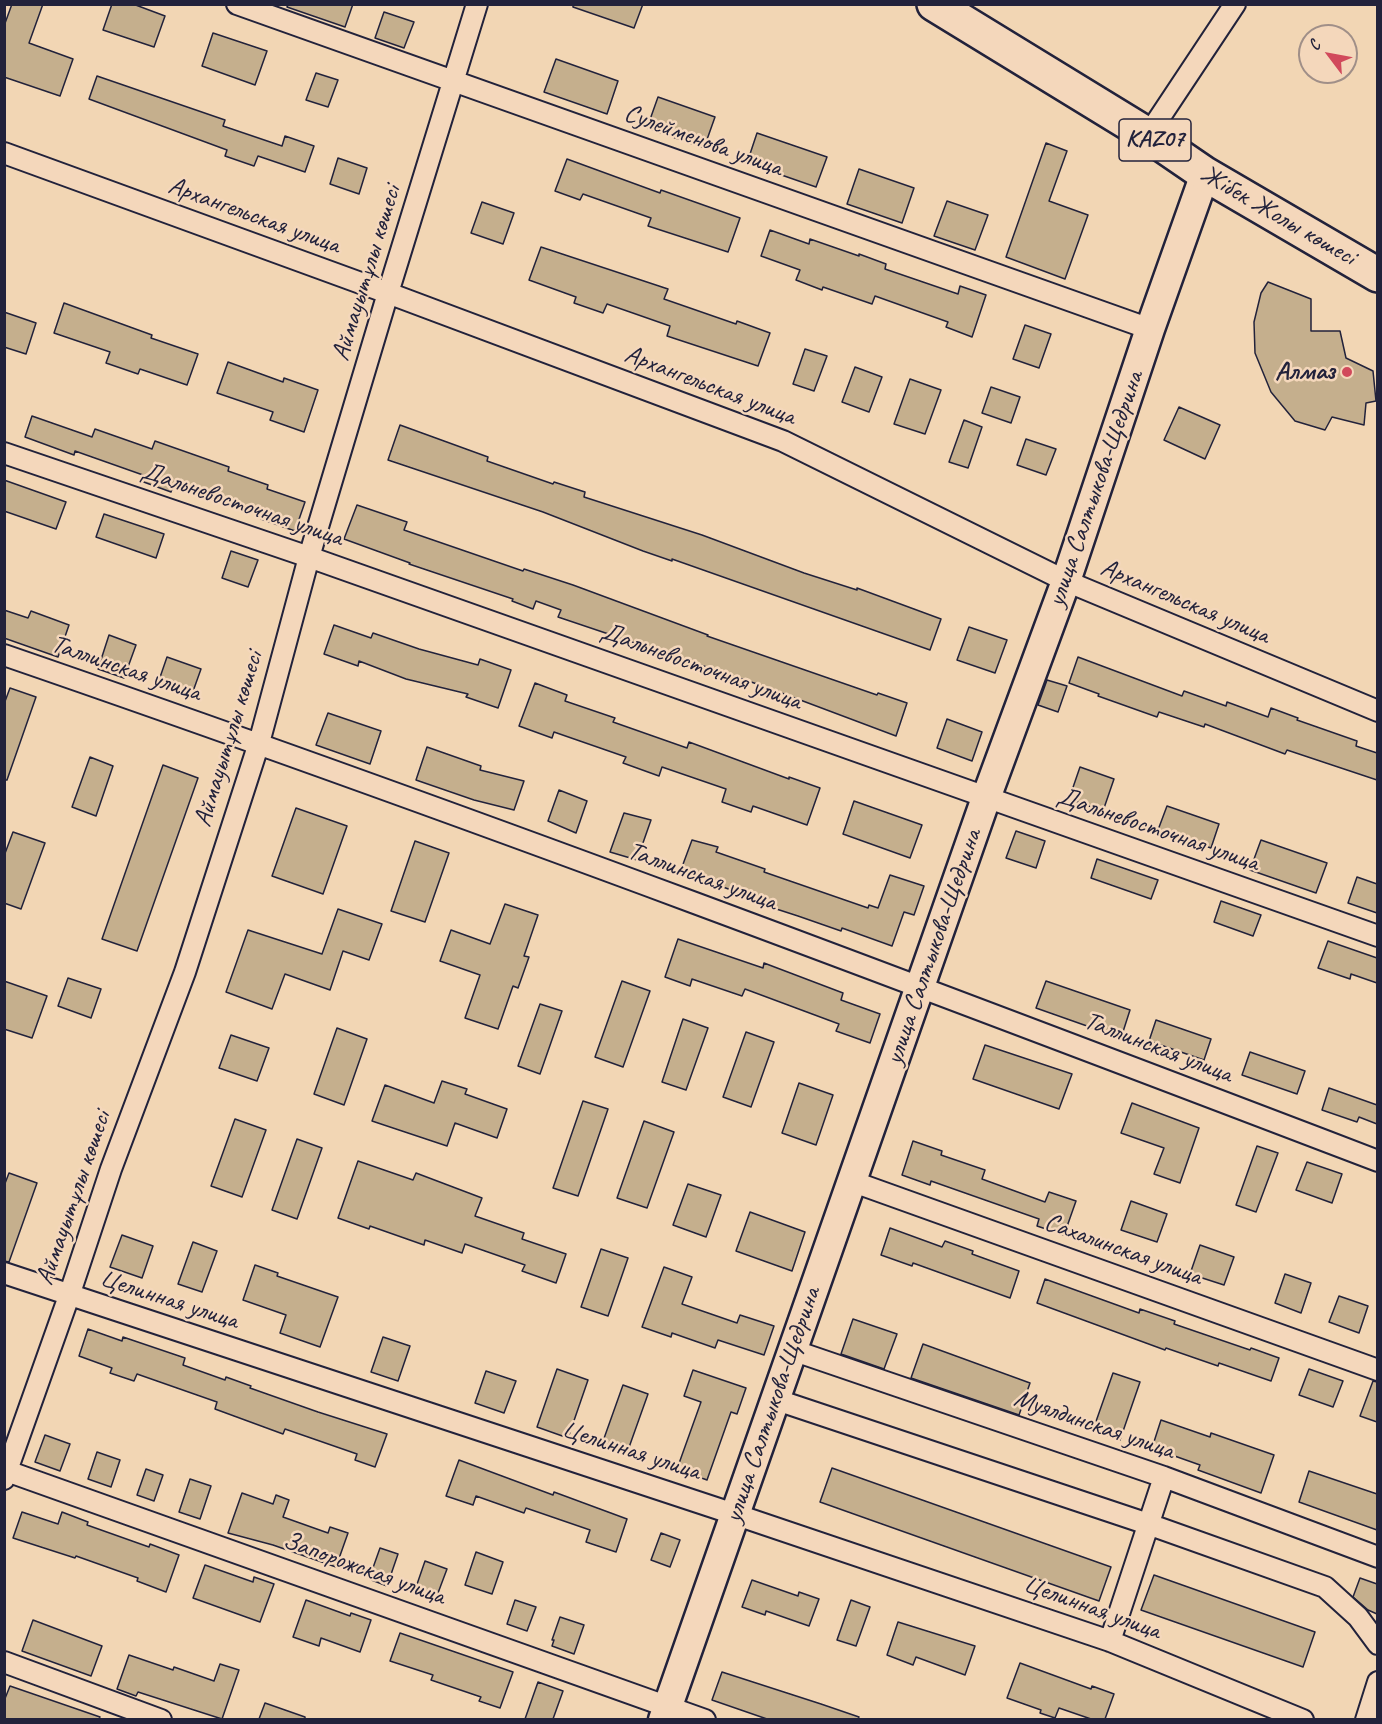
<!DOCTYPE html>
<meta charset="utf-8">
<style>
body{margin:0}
#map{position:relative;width:1382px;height:1724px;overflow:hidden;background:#f2d6b4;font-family:Caveat,sans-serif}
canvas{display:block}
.frame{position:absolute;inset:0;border:6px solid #22223b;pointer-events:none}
.north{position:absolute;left:1298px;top:24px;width:60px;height:60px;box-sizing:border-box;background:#f4d7bb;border:2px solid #a08f88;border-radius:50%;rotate:302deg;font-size:16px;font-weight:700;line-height:24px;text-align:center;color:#22223b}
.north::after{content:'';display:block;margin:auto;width:21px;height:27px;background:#d1495b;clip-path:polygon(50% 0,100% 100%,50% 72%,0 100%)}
</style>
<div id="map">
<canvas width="1382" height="1724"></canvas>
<div class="frame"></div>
<div class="north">С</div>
</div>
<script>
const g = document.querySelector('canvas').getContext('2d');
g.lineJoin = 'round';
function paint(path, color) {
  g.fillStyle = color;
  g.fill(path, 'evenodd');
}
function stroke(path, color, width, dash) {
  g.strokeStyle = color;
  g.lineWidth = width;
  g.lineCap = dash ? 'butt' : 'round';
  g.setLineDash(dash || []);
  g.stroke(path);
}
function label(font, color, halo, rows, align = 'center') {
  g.font = font + ' Caveat,sans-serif';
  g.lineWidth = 5;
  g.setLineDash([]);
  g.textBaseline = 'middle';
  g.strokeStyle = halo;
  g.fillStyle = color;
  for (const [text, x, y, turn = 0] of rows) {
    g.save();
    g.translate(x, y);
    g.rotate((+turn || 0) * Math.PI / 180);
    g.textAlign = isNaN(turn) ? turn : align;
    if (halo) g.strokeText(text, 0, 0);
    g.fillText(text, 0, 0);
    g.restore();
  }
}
const building = new Path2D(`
 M12 4H43L29 43 73 59 60 96 4 77V26Z
 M112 4H133L165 16 154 47 103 30Z
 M288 4H353L345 27 287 7Z
 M573 4H643L634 28 573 7Z
 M384 12 414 22 404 48 375 38Z
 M213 33 267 51 255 85 202 66Z
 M556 59 618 81 607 114 544 92Z
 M316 73 338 80 328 107 306 100Z
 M97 76 225 120 223 126 282 146 285 136 314 146 305 172 258 156 254 166 225 156 227 150 89 99Z
 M658 97 715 117 704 148 647 128Z
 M757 133 827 157 816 187 747 163Z
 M1046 143 1067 151 1049 201 1088 215 1065 279 1006 257Z
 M338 158 367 168 359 194 330 184Z
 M567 159 660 193 661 190 740 218 728 252 648 226 651 218 583 194 580 200 555 191Z
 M859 169 914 188 902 223 847 204Z
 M947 201 988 215 975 250 934 236Z
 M482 202 514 213 503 244 471 233Z
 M770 230 809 244 810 239 859 256V254L886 264 885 269 958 294 960 286 986 295 972 337 946 327 948 322 875 296 872 304 823 287 822 290 796 280 800 270 761 256Z
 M541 247 668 289 664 299 736 324 737 321 770 333 758 366 667 336 670 326 607 304 603 313 574 303 576 297 529 280Z
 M1268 282 1311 299V331H1340L1346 358 1373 371 1376 401 1366 403 1364 425 1332 417 1325 430 1295 421 1271 392 1255 353 1254 322 1261 293Z
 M64 303 152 335 151 338 198 354 187 385 140 369 138 374 106 363 110 352 54 333Z
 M4 312 36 323 26 354 4 347Z
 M1025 325 1051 334 1039 368 1013 359Z
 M805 349 827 356 814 391 793 384Z
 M228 362 283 382 284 378 318 390 304 432 270 420 273 412 217 393Z
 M855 367 882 377 869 412 842 402Z
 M910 379 941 390 925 434 894 424Z
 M991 387 1020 397 1011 423 982 413Z
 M1179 407 1220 425 1205 459 1164 440Z
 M32 416 92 437 95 429 152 449 155 441 229 467 228 471 268 485 267 489 305 502 295 531 261 519 262 515 173 486 171 492 141 481 143 475 75 451 74 455 25 437Z
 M964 420 982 427 968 468 949 462Z
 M400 425 488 457 487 461 553 484 554 482 585 492 584 497 702 535 804 573 857 590V588L941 619 930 650 672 559V561L643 551 543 512 388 460Z
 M1026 439 1056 449 1046 475 1017 465Z
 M4 480 66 502 56 529 4 511Z
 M357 505 407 522 404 530 523 571 524 569 573 585 708 635 707 636 877 695 878 693 907 703 896 736 763 686 558 617 561 610 536 601 533 609 512 601 513 599 409 564 410 563 344 539Z
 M104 514 164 534 156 558 96 537Z
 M231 551 258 560 248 587 222 578Z
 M4 610 28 618 31 611 69 625 58 657 4 638Z
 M334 625 371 638 373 633 419 649 478 665 480 659 511 670 498 708 466 697 468 694 406 679 359 661 358 666 324 654Z
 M969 627 1007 640 995 673 957 660Z
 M109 635 136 645 124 678 98 669Z
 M167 657 201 669 191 697 157 686Z
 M1078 657 1182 696 1184 691 1226 706 1227 702 1268 717 1271 708 1298 718 1297 720 1357 741 1356 746 1377 753V780L1287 750 1285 754 1205 724 1204 727 1159 712 1157 717 1098 696 1099 694 1069 683Z
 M1047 680 1067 686 1058 712 1038 705Z
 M535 683 567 695 565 701 615 718 613 722 687 748 689 742 789 779V777L820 788 807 825 753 806 751 812 722 802 726 789 662 767 659 776 623 763 626 757 554 732 552 738 519 726Z
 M10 688 36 697 7 780H4V704Z
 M328 713 381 731 370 764 316 745Z
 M947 719 982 732 972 761 937 748Z
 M427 747 481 766 480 770 524 781 514 810 474 800 416 780Z
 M90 757 113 766 96 816 72 807Z
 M163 765 198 778 137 951 102 939Z
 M1080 767 1114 779 1103 811 1069 799Z
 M559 790 587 801 576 833 548 821Z
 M854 801 922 825 910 858 843 834Z
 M1167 806 1219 824 1211 848 1158 830Z
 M296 808 347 826 323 894 272 876Z
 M624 813 651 820 637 860 610 852Z
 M1016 831 1045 841 1036 868 1006 858Z
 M13 832 45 843 21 909 4 903V856Z
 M692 840 718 847 716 852 765 869 764 872 868 908 869 905 878 908 890 875 924 886 914 915 904 912 892 946 842 928 841 931 798 916 764 905 765 902 706 881 705 883 679 875Z
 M1261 840 1327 863 1316 893 1250 870Z
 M415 841 449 853 425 922 391 911Z
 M1097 859 1158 880 1151 899 1091 878Z
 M1357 877 1377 884V913L1348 903Z
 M1221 901 1261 915 1253 936 1214 922Z
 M505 904 538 915 524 956 529 957 518 988 513 986 498 1029 465 1018 480 975 440 961 451 930 490 944Z
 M338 909 382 924 369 960 343 951 330 990 285 974 272 1009 226 992 248 930 322 954Z
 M678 939 763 968 764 963 843 993 841 1000 880 1014 870 1043 836 1031 839 1024 745 989 742 996 692 979 690 986 665 977Z
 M1328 941 1377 958V983L1351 974 1350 979 1318 968Z
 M68 978 101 989 91 1018 58 1006Z
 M4 981 47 996 32 1038 4 1029Z
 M622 981 650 991 623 1067 595 1057Z
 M1046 981 1130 1010 1121 1038 1036 1008Z
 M540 1004 562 1011 540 1074 518 1066Z
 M683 1019 708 1028 686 1090 662 1082Z
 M1156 1020 1211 1039 1204 1060 1149 1041Z
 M337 1028 367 1039 344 1105 314 1094Z
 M746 1032 774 1042 751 1107 723 1097Z
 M231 1035 269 1048 257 1081 219 1068Z
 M985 1045 1072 1074 1059 1109 973 1079Z
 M1250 1052 1305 1071 1297 1094 1242 1075Z
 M442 1081 467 1089 465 1094 507 1109 497 1138 455 1123 447 1146 372 1121 385 1085 434 1103Z
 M799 1083 833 1095 816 1145 782 1133Z
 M1329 1088 1377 1105V1124L1359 1117 1357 1122 1322 1110Z
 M583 1101 608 1109 578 1196 553 1188Z
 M1132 1103 1199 1128 1180 1183 1154 1174 1164 1148 1121 1133Z
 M235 1119 266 1130 242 1197 211 1186Z
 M644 1121 674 1132 647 1208 617 1198Z
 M297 1139 322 1148 297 1219 272 1210Z
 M913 1141 942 1151 941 1155 985 1170 982 1179 1045 1202 1049 1192 1076 1201 1064 1235 1037 1226 1039 1219 931 1181 930 1185 902 1175Z
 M1257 1146 1278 1153 1256 1212 1236 1205Z
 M358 1161 413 1180 416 1173 482 1198 475 1216 524 1233 522 1239 566 1254 556 1283 522 1271 525 1265 465 1244 462 1253 425 1240 424 1245 370 1226 369 1229 338 1218Z
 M1307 1162 1342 1174 1332 1203 1296 1190Z
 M9 1173 37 1183 9 1262 4 1261V1186Z
 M688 1184 721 1195 706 1237 673 1225Z
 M1131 1201 1167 1214 1157 1242 1121 1230Z
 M750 1212 805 1232 792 1271 736 1251Z
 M890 1228 942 1247 945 1241 973 1251 972 1254 1019 1271 1010 1298 913 1263 912 1266 881 1255Z
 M122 1235 153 1246 142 1278 110 1267Z
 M193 1242 217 1251 202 1292 178 1284Z
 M1200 1245 1234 1257 1224 1285 1190 1274Z
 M601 1249 628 1258 608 1316 581 1307Z
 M255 1265 278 1273 277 1276 338 1297 320 1347 280 1333 286 1315 243 1300Z
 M664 1267 692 1277 682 1304 737 1323 740 1315 774 1326 764 1355 718 1340 715 1348 672 1333 671 1337 642 1327Z
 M1285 1274 1311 1283 1301 1313 1275 1303Z
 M1045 1279 1139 1313 1140 1309 1175 1321 1174 1324 1250 1350 1251 1348 1279 1358 1271 1381 1219 1363 1218 1366 1166 1348 1165 1350 1037 1303Z
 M1339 1296 1368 1306 1359 1333 1329 1322Z
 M853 1319 897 1334 884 1369 841 1354Z
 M88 1329 122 1341 123 1337 185 1358 183 1365 225 1380 226 1377 251 1386 250 1388 318 1412 387 1434 375 1467 355 1460 357 1454 285 1429 283 1434 215 1409 217 1402 137 1374 134 1381 110 1373 112 1368 79 1356Z
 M383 1337 410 1346 398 1381 371 1372Z
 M923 1344 1030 1383 1019 1415 911 1378Z
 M557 1369 588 1380 568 1438 537 1427Z
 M1309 1369 1343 1381 1333 1407 1299 1395Z
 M693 1370 746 1388 737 1414 731 1412 707 1480 677 1469 701 1402 684 1396Z
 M486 1371 516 1381 504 1413 475 1403Z
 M1113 1373 1140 1382 1120 1440 1093 1430Z
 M1373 1381 1377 1382V1422L1360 1416Z
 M623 1385 648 1394 627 1453 602 1444Z
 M1161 1420 1210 1437 1211 1433 1274 1455 1261 1493 1198 1470 1200 1465 1152 1448Z
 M45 1435 70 1444 60 1471 35 1462Z
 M97 1452 120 1460 111 1487 88 1479Z
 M459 1460 553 1495 554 1492 627 1519 616 1552 586 1542 590 1530 526 1508 524 1513 476 1496 473 1505 446 1496Z
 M832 1468 1111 1567 1099 1601 820 1502Z
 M146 1469 163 1475 154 1501 137 1495Z
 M1309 1471 1377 1494V1530L1299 1502Z
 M190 1479 211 1486 200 1519 179 1512Z
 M242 1493 273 1504 276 1495 289 1500 283 1517 328 1533 330 1527 348 1533 336 1567 273 1545 228 1533Z
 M22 1512 58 1524 62 1512 88 1522 87 1525 149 1547 150 1544 179 1555 166 1592 137 1581 138 1578 76 1556 75 1558 13 1538Z
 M661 1533 680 1540 670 1567 651 1560Z
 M380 1548 398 1554 387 1586 369 1579Z
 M476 1552 503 1562 492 1594 465 1585Z
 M425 1561 447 1569 435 1601 414 1593Z
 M205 1565 253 1582 254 1577 274 1584 260 1622 193 1598Z
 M1154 1575 1315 1632 1303 1667 1141 1610Z
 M1360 1578 1377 1584V1614L1368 1610 1353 1597Z
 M752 1580 798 1596 799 1592 819 1599 809 1626 766 1611 765 1615 742 1607Z
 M306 1600 350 1616 351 1613 371 1620 360 1652 321 1638 319 1646 293 1637Z
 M515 1600 536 1607 527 1631 507 1624Z
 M851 1600 870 1607 856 1646 837 1640Z
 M560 1617 584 1625 574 1654 552 1646 554 1640H552Z
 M33 1620 102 1646 91 1676 22 1651Z
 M898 1622 975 1646 965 1675 916 1657 913 1665 887 1655Z
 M400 1633 513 1672 500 1708 479 1701 481 1697 431 1680 433 1675 390 1661Z
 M129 1655 173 1670 174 1667 214 1681 220 1664 239 1670 222 1719 138 1692 136 1696 117 1689Z
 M1020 1663 1091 1689 1092 1686 1114 1694 1105 1719H1091L1059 1708 1055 1718 1040 1713 1041 1710 1007 1698Z
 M722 1672 821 1704 859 1717 858 1719H767L712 1700Z
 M538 1682 563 1691 553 1719H525Z
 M10 1686 100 1717 99 1719H4V1701Z
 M265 1703 305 1717V1719H259Z`);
paint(building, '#c5af8d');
stroke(building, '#22223b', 1.5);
const street = new Path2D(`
 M237 4 1150 329
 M1148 135 1235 4
 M4 153 388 293 783 441 1066 581 1378 711
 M4 453 309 557 1378 936
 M4 655C466 814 922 987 1378 1161
 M851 1181 1378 1370
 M4 1273 734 1514 1110 1641 1303 1720
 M792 1350 1164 1477 1378 1557
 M774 1399 1148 1524 1325 1587 1358 1617 1378 1644
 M4 1470 705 1720
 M4 1479 69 1296 111 1169 185 972 259 743 309 557 388 293 477 4
 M1110 1641 1164 1477
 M4 1662 161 1720
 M1366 1720 1378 1682`);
const secondary = new Path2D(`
 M663 1720 986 798 1066 581 1150 329 1205 174`);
const highway = new Path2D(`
 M934 4 1148 135 1205 174 1378 275`);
stroke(street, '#22223b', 24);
stroke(secondary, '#22223b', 33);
stroke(highway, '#22223b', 38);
stroke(street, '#f4d7bb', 20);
stroke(secondary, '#f4d7bb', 28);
stroke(highway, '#f4d7bb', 33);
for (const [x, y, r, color] of [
 [1347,372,6,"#d1495b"]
]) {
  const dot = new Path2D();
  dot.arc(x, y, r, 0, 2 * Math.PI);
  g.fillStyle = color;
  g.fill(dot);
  stroke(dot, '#f4d7bb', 2);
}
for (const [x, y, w] of [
 [1155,140,72]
]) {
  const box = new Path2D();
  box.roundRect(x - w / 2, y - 21, w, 42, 4.5);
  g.fillStyle = '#f4d7bb';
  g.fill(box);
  stroke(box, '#22223b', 1.5);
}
label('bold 24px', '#22223b', null, [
 ["KAZ07",1155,140]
]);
label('26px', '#22223b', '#f4d7bb', [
 ["Сулейменова улица",703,141,20],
 ["Архангельская улица",254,216,20],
 ["Жібек Жолы көшесі",1278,216,30],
 ["Аймауытұлы көшесі",367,273,-73],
 ["Архангельская улица",710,386,21],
 ["улица Салтыкова-Щедрина",1096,489,-71],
 ["Дальневосточная улица",242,505,19],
 ["Архангельская улица",1185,602,23],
 ["Дальневосточная улица",701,667,20],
 ["Таллинская улица",126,669,19],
 ["Аймауытұлы көшесі",229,739,-73],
 ["Дальневосточная улица",1158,830,19],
 ["Таллинская улица",702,877,20],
 ["улица Салтыкова-Щедрина",934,947,-71],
 ["Таллинская улица",1158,1048,21],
 ["Аймауытұлы көшесі",74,1198,-71],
 ["Сахалинская улица",1123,1250,20],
 ["Целинная улица",169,1300,18],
 ["улица Салтыкова-Щедрина",773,1405,-71],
 ["Муялдинская улица",1094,1425,19],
 ["Целинная улица",631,1451,18],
 ["Запорожская улица",364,1569,20],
 ["Целинная улица",1092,1608,20]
]);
label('bold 26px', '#22223b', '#f4d7bb', [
 ["Алмаз",1335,372]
], 'right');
</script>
